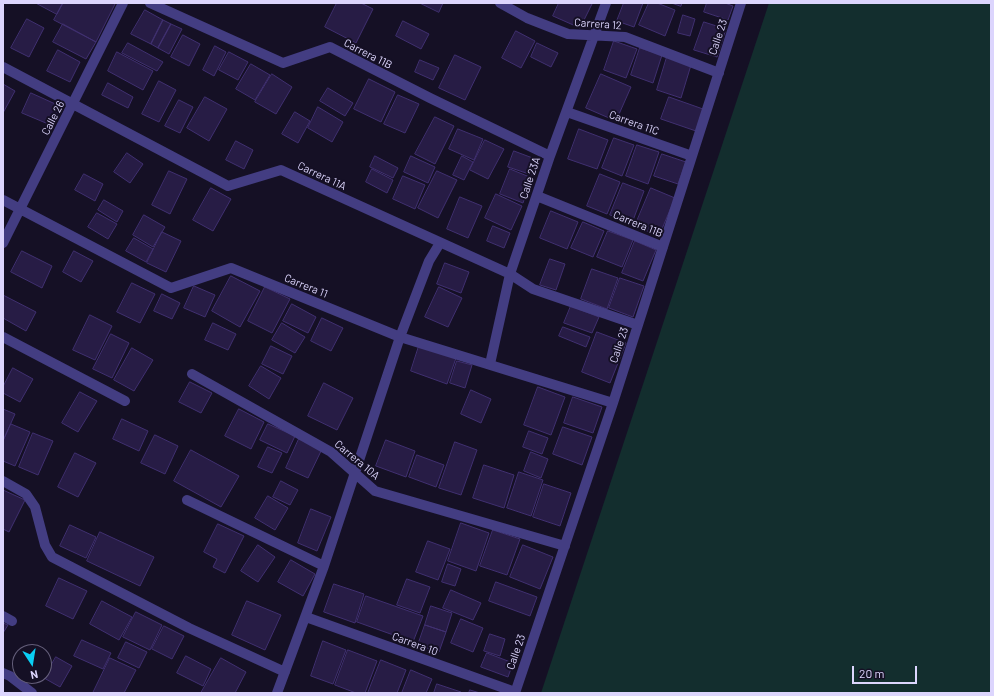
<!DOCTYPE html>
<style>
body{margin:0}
#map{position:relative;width:994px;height:696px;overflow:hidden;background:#151025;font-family:Barlow,sans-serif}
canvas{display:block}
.frame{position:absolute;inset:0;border:4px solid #dcd5fd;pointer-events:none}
.north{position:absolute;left:12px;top:644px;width:40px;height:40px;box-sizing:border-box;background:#151025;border:1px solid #655f7b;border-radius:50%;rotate:168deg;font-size:11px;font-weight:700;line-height:16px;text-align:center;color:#dcd5fd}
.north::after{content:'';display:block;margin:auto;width:14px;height:18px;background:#0acff4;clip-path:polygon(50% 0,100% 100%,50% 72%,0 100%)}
.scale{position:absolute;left:852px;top:666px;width:65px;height:18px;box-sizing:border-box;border:2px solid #dcd5fd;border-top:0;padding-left:5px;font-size:12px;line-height:14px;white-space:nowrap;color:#dcd5fd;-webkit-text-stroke:3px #151025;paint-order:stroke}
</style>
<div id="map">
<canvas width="994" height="696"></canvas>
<div class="frame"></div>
<div class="north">N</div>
<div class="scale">20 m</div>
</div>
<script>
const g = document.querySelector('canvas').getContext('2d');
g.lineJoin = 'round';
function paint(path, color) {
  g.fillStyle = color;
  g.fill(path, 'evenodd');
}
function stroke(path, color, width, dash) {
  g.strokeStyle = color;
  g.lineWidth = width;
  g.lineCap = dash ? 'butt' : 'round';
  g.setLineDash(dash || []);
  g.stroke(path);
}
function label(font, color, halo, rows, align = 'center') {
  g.font = font + ' Barlow,sans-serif';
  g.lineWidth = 4;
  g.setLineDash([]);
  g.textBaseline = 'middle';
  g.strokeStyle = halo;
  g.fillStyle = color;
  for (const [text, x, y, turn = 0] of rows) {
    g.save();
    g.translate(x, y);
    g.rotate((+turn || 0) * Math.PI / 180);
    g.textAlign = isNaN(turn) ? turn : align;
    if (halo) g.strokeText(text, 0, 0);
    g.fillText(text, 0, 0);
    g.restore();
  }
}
paint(new Path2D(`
 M769 3H991V693H541Z`), '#132e2e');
const building = new Path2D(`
 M36 3H63L57 14Z
 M63 3H113L115 4 96 42 54 20Z
 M337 3H361L373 9 356 43 325 27Z
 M420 3H443L439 12Z
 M559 3H591L592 4 580 28 553 16Z
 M624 3H643L634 27 617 21Z
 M649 3H657L675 10 665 36 639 25Z
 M672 3H682L681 6Z
 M707 3H725L733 6 728 20 704 12Z
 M145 10 163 20 151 44 131 34Z
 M683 15 695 19 690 36 678 33Z
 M27 19 44 28 29 57 11 48Z
 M163 20 171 24 158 48 151 44Z
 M403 21 429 34 421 49 396 36Z
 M704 22 726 29 717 57 694 50Z
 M63 24 96 42 86 59 53 42Z
 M171 24 182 29 169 54 158 48Z
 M516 31 535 41 521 68 502 58Z
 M183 35 200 44 189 66 171 57Z
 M614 41 637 49 626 78 604 70Z
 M128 43 163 62 157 71 122 53Z
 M537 43 558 53 551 67 531 57Z
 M215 46 226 52 214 76 203 70Z
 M640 48 662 55 653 83 631 75Z
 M58 50 80 62 70 82 47 71Z
 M117 52 153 71 143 90 108 71Z
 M229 52 248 62 238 80 219 70Z
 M455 55 481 67 465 100 439 88Z
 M667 57 691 65 681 98 657 90Z
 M420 60 439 68 433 80 415 72Z
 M251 64 270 75 255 100 236 89Z
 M272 74 292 87 276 114 255 102Z
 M601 74 631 87 616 121 586 108Z
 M369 79 395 92 381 122 354 109Z
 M159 81 176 90 159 122 142 114Z
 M108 83 133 97 128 108 102 95Z
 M3 84 15 91 3 113Z
 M328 88 353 103 345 116 320 101Z
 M31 93 62 107 53 126 22 113Z
 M398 95 419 104 405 133 384 124Z
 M205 97 227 109 209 141 187 128Z
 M669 97 703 109 696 131 661 119Z
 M179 100 193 107 180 133 165 126Z
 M318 107 343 122 332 142 308 128Z
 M295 112 310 121 298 143 282 134Z
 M435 117 454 126 435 164 415 154Z
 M458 129 483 139 474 160 449 149Z
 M579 129 608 140 597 169 568 159Z
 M614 138 634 145 622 176 602 168Z
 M485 140 504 149 488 179 470 170Z
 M236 141 253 150 244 169 226 160Z
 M637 145 659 152 648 184 626 176Z
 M514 151 538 160 532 175 508 167Z
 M127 153 143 164 130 183 114 172Z
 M662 154 686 162 678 184 654 176Z
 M375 156 398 168 393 178 370 167Z
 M411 156 435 167 428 183 404 172Z
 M462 156 473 162 464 180 453 175Z
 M372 169 393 180 387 193 366 182Z
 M510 169 532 178 523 203 500 194Z
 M169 171 187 179 170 214 152 205Z
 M437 171 457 180 438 218 418 208Z
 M84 174 103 184 95 201 75 190Z
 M600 174 620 182 607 214 587 206Z
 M403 176 425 185 415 209 393 199Z
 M623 183 644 191 632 223 610 215Z
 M211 188 231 199 213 231 193 220Z
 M651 188 675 198 659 236 635 226Z
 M496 194 522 206 511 230 485 218Z
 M460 197 482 206 468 238 447 229Z
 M104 200 123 211 117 222 98 210Z
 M551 211 578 222 567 249 540 238Z
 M97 213 117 224 108 239 88 227Z
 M144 215 165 227 153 247 133 235Z
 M583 222 604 231 593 257 571 248Z
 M493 226 510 233 504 248 487 241Z
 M608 231 633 240 622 267 597 257Z
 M162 232 181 241 166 272 147 263Z
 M134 238 153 249 146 262 126 251Z
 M635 241 656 250 643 281 622 273Z
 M22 251 52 266 42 288 11 272Z
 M74 251 93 261 81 282 63 272Z
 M550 259 565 264 556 290 540 285Z
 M445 263 469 272 461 293 437 284Z
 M592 269 618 278 607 309 581 299Z
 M231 276 260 291 240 327 212 311Z
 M620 278 644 286 633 317 609 308Z
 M132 283 155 294 140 323 117 312Z
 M194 286 215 295 205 317 184 308Z
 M265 287 290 299 272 333 248 321Z
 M439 287 462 298 448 327 425 317Z
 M162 294 180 303 172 319 154 311Z
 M3 295 36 312 26 331 3 318Z
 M292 304 316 317 308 333 283 321Z
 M571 306 599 317 592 333 564 323Z
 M90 315 112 326 95 360 73 350Z
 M322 318 343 328 331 351 311 341Z
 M213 323 236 334 228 350 205 340Z
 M282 323 305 337 295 353 272 340Z
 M563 327 590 337 586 347 559 336Z
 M597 332 626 343 610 383 582 372Z
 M111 334 129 343 112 378 93 369Z
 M271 346 292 356 283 374 262 364Z
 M419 346 456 358 447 384 411 371Z
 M132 348 153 360 134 391 114 380Z
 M457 361 472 365 465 388 450 383Z
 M261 366 281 378 269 399 249 386Z
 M13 368 33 379 20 402 3 393V387Z
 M190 382 212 393 201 413 179 402Z
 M324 383 353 398 337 430 308 416Z
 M538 387 565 397 551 435 524 425Z
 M471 390 491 399 481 423 461 414Z
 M80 392 97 401 78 432 62 423Z
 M573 397 602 407 593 433 564 423Z
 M3 409 15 414 3 441Z
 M239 409 264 422 251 449 225 436Z
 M122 419 148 431 139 451 113 439Z
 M11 424 30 432 15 466 3 461V441Z
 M268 424 295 436 287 453 260 440Z
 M563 427 592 437 582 465 553 454Z
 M529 431 548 438 542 454 523 447Z
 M33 433 53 441 38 475 19 467Z
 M155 435 178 446 165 474 141 463Z
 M299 439 322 449 308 478 286 468Z
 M386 440 415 451 406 477 376 466Z
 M455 442 477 450 461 495 439 488Z
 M268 447 282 453 272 473 258 467Z
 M191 450 239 476 221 507 174 481Z
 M531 452 548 459 541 478 524 471Z
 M75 453 96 463 78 497 58 487Z
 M417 455 444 465 436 487 409 477Z
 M484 465 514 475 504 508 473 498Z
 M519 472 543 480 531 516 507 508Z
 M281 481 298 490 290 505 273 497Z
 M544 484 571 493 560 526 533 517Z
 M3 490 25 500 9 532 3 529Z
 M268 496 288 508 275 530 255 518Z
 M311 509 331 517 317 551 298 543Z
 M461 523 489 533 476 571 448 561Z
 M218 524 244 536 225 573 213 567 217 559 204 552Z
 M70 525 96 537 86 558 60 546Z
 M493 530 520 539 507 575 480 566Z
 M100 532 154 557 140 586 87 561Z
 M428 541 450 549 438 580 416 572Z
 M258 545 275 557 258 582 241 571Z
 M523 545 553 557 540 589 510 577Z
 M291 560 315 574 303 596 278 582Z
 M448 564 461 569 455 586 442 582Z
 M59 578 87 591 73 619 46 606Z
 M407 579 430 587 420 613 397 605Z
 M496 582 537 597 530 616 489 601Z
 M334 584 364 594 355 623 324 612Z
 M451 590 481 603 473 620 443 608Z
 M366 596 423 616 413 642 357 622Z
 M102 601 132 617 119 640 90 624Z
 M247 601 281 615 265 650 232 635Z
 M431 606 452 613 446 632 425 625Z
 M136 612 162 625 150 650 123 637Z
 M461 619 483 628 473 652 451 643Z
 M3 623 8 625 3 633Z
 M425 625 446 632 439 652 418 645Z
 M164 626 184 636 172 659 152 649Z
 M490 634 505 639 500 656 484 651Z
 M82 640 111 653 103 669 74 656Z
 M323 641 346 650 333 684 311 676Z
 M126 642 147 652 139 668 118 658Z
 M348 650 377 661 365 693H356L335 685Z
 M487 653 513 663 508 677 481 667Z
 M186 656 211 669 203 686 177 673Z
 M56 657 72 666 60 687 44 678Z
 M110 658 136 670 124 693H93Z
 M221 658 246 672 235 693H201Z
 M381 660 406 670 397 693H368Z
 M411 670 432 679 426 693H402Z
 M437 684 461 692 460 693H434Z
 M470 690 480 693H469Z`);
paint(building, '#271c45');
stroke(building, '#403070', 1);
stroke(new Path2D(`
 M150 3 283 63 330 47 430 98 550 156
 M500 3 527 18 568 34 625 37 719 73
 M3 67 228 186 281 170 510 274 533 289 638 325
 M567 112 692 156
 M537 196 663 247
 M3 200 171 288 231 268 400 337 613 403
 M3 243 123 3
 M3 337 125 401
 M490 364 510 274 550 156 606 3
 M192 374 331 452 375 491 565 546
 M3 481 26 494 35 507 45 545 52 557 189 628 285 672
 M187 500 324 566
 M3 616 12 621
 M306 617 515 692
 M3 673 10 676 32 693
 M277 693 324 566 400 337 429 261 440 243
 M515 693 613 403 741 3`), '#433d82', 10);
label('11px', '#dcd5fd', '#151025', [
 ["Carrera 12",598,24,4],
 ["Calle 23",718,37,-72],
 ["Carrera 11B",368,54,27],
 ["Calle 26",53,118,-63],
 ["Carrera 11C",634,123,20],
 ["Carrera 11A",322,176,25],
 ["Calle 23A",530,178,-72],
 ["Carrera 11B",638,224,22],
 ["Carrera 11",306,286,22],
 ["Calle 23",619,345,-72],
 ["Carrera 10A",357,460,40],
 ["Carrera 10",415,644,20],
 ["Calle 23",516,652,-71]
]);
</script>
